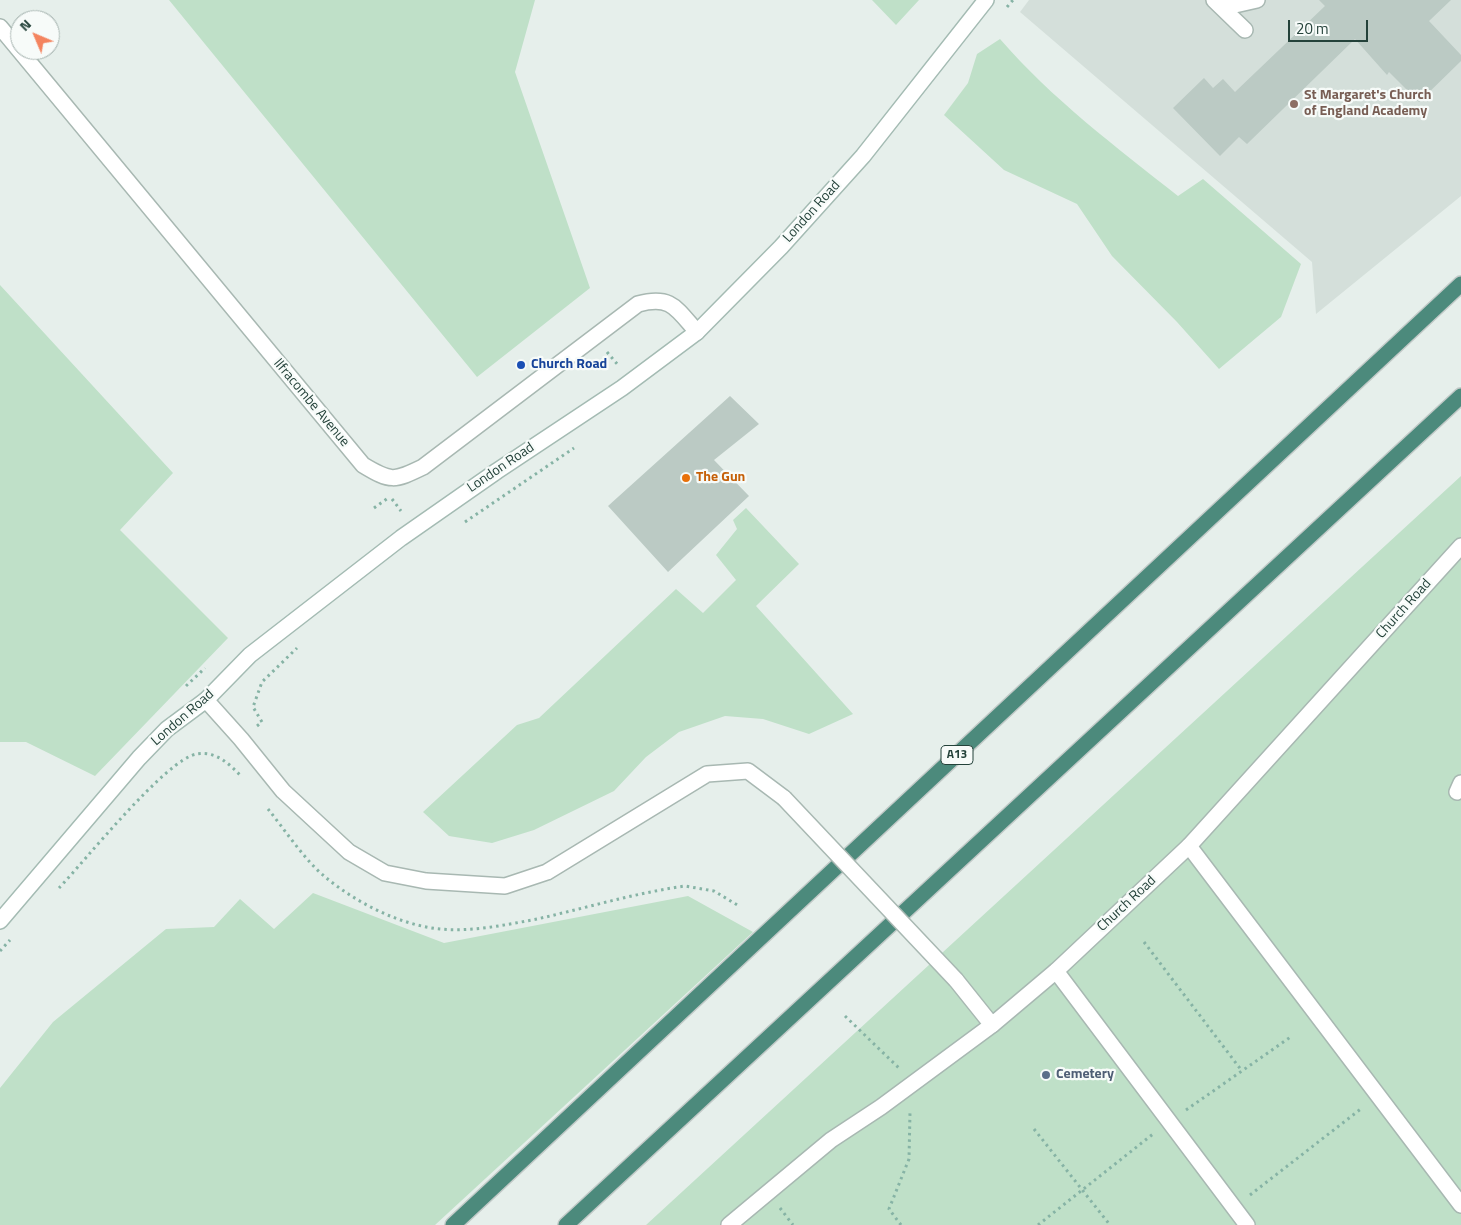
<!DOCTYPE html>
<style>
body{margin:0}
#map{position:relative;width:1461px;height:1225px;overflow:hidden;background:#e6efeb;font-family:"Titillium Web",sans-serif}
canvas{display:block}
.north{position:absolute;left:10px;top:10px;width:50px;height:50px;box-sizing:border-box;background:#f7fbf9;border:1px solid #a3b1ad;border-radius:50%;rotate:315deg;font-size:14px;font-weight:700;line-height:20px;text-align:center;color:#24423a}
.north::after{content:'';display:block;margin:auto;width:18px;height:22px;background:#f4845f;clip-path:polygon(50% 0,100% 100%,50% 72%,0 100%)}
.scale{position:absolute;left:1288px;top:20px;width:80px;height:22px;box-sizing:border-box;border:2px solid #24423a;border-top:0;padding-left:6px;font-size:15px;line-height:18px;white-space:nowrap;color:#24423a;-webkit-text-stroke:4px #f7fbf9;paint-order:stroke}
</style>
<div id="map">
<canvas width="1461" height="1225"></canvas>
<div class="north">N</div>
<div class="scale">20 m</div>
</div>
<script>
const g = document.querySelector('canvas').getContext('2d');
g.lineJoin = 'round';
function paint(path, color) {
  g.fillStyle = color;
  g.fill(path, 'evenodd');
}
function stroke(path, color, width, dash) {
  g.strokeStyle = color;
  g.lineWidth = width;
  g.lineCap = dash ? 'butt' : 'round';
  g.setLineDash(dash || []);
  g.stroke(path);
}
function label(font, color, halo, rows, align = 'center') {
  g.font = font + ' "Titillium Web",sans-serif';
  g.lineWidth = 4.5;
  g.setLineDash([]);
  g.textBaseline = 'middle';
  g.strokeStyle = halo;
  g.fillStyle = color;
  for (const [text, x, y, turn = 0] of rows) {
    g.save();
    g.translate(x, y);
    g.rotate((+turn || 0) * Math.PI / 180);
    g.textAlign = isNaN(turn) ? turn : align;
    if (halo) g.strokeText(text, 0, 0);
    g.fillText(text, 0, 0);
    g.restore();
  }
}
paint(new Path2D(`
 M1029 0H1461V196L1316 314 1312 262 1020 12Z`), '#d4dfda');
paint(new Path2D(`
 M169 0H535L515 72 590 288 477 377Z
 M872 0H919L896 25Z
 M1000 39C1052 99 1116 147 1178 196L1203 179 1301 264 1281 317 1219 369 1177 322 1112 256 1077 204 1004 170 944 115 968 83 977 54Z
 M0 285 173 473 120 530 228 638 95 776 26 742H0Z
 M1461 476V1225H646Z
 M746 508 799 564 756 606 853 714 809 734 763 719 725 716 679 732 646 757 614 791 534 830 492 843 449 836 423 812 517 725 539 718 676 589 703 613 736 580 716 555 737 529 733 520Z
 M313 893 444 943 688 896 753 932 435 1225H0V1088L53 1022 166 929 214 927 240 899 274 929Z`), '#bfe0c8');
paint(new Path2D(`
 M1319 0H1451L1429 21 1461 55V61L1419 102 1389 72 1387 75 1355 39 1247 144 1239 137 1220 156 1173 108 1204 78 1213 88 1223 79 1235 92 1325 6Z
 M730 396 759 424 714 460 749 496 668 572 608 506Z`), '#bbcac4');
const service = new Path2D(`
 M1214 0 1245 30
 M1219 0 1235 5 1257 0
 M1457 792 1461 783
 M1189 846 1461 1205
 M1056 971 1247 1225
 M729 1225 831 1140 881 1107 992 1025`);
const minor = new Path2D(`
 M0 27 363 465C391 482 394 481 423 467L638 304C671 295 676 308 697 332
 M206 700 241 739 283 791 349 852 385 873 426 881 505 886 547 872 707 774 748 771 784 798
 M956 980 992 1025 1056 971 1189 846 1461 546`);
const secondary = new Path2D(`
 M0 921 139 758 167 729 206 700 250 655 401 538 497 471 622 388 697 332 781 247 863 156 986 0`);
const trunk = new Path2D(`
 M453 1225 1461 284
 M566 1225 1461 396`);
stroke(service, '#a8b8b2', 18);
stroke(minor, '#a8b8b2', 18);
stroke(secondary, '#a4bbb3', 18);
stroke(trunk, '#c2cac8', 18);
stroke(new Path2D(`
 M1007 7 1013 0
 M607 352 618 365
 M392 499 401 511
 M374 508 388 498
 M465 522 574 448
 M186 686 205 668
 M257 726 262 722 253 707 262 682 297 648
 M268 809C285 830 304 859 324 876 355 902 399 925 440 929 472 932 505 925 537 919 586 908 635 893 685 886L714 891 739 906
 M59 888C84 862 167 758 197 754 217 751 229 764 242 777
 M1144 942 1242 1071
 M0 951 10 940
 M845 1016 900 1069
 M1186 1110 1292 1036
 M1034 1129 1110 1225
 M1250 1195 1362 1108
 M780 1208 793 1225
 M901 1225 889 1209 909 1159 910 1112
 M1038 1225 1153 1134`), '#86b3a5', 3, [2.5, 4]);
stroke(service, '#fff', 15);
stroke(minor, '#fff', 15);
stroke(secondary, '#fff', 15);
stroke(trunk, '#4c8a7c', 15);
const minorBridge = new Path2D(`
 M784 798 956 980`);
stroke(minorBridge, '#a8b8b2', 18, []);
stroke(minorBridge, '#fff', 15);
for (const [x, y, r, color] of [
 [1294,104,5,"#8d6e63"],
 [521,365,5,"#1a4fb4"],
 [686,478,5,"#e8710a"],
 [1046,1075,5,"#5c6f8a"]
]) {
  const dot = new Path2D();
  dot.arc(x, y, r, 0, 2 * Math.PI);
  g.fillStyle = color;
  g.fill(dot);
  stroke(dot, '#f7fbf9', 2);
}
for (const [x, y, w] of [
 [957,755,32]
]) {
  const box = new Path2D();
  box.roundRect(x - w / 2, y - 9.5, w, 19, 4);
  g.fillStyle = '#f7fbf9';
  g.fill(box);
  stroke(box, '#24423a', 1);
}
label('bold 12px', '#24423a', null, [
 ["A13",957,755]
]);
label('bold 14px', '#785e54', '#f7fbf9', [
 ["St Margaret's Church",1304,96],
 ["of England Academy",1304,112]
], 'left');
label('14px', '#24423a', '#f7fbf9', [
 ["London Road",812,212,-48],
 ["Ilfracombe Avenue",311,403,50],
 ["London Road",501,468,-34],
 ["Church Road",1404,609,-48],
 ["London Road",183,718,-41],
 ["Church Road",1127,904,-43]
]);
label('bold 14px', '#164399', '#f7fbf9', [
 ["Church Road",531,365]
], 'left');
label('bold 14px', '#c56008', '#f7fbf9', [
 ["The Gun",696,478]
], 'left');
label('bold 14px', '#4e5e75', '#f7fbf9', [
 ["Cemetery",1056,1075]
], 'left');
</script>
